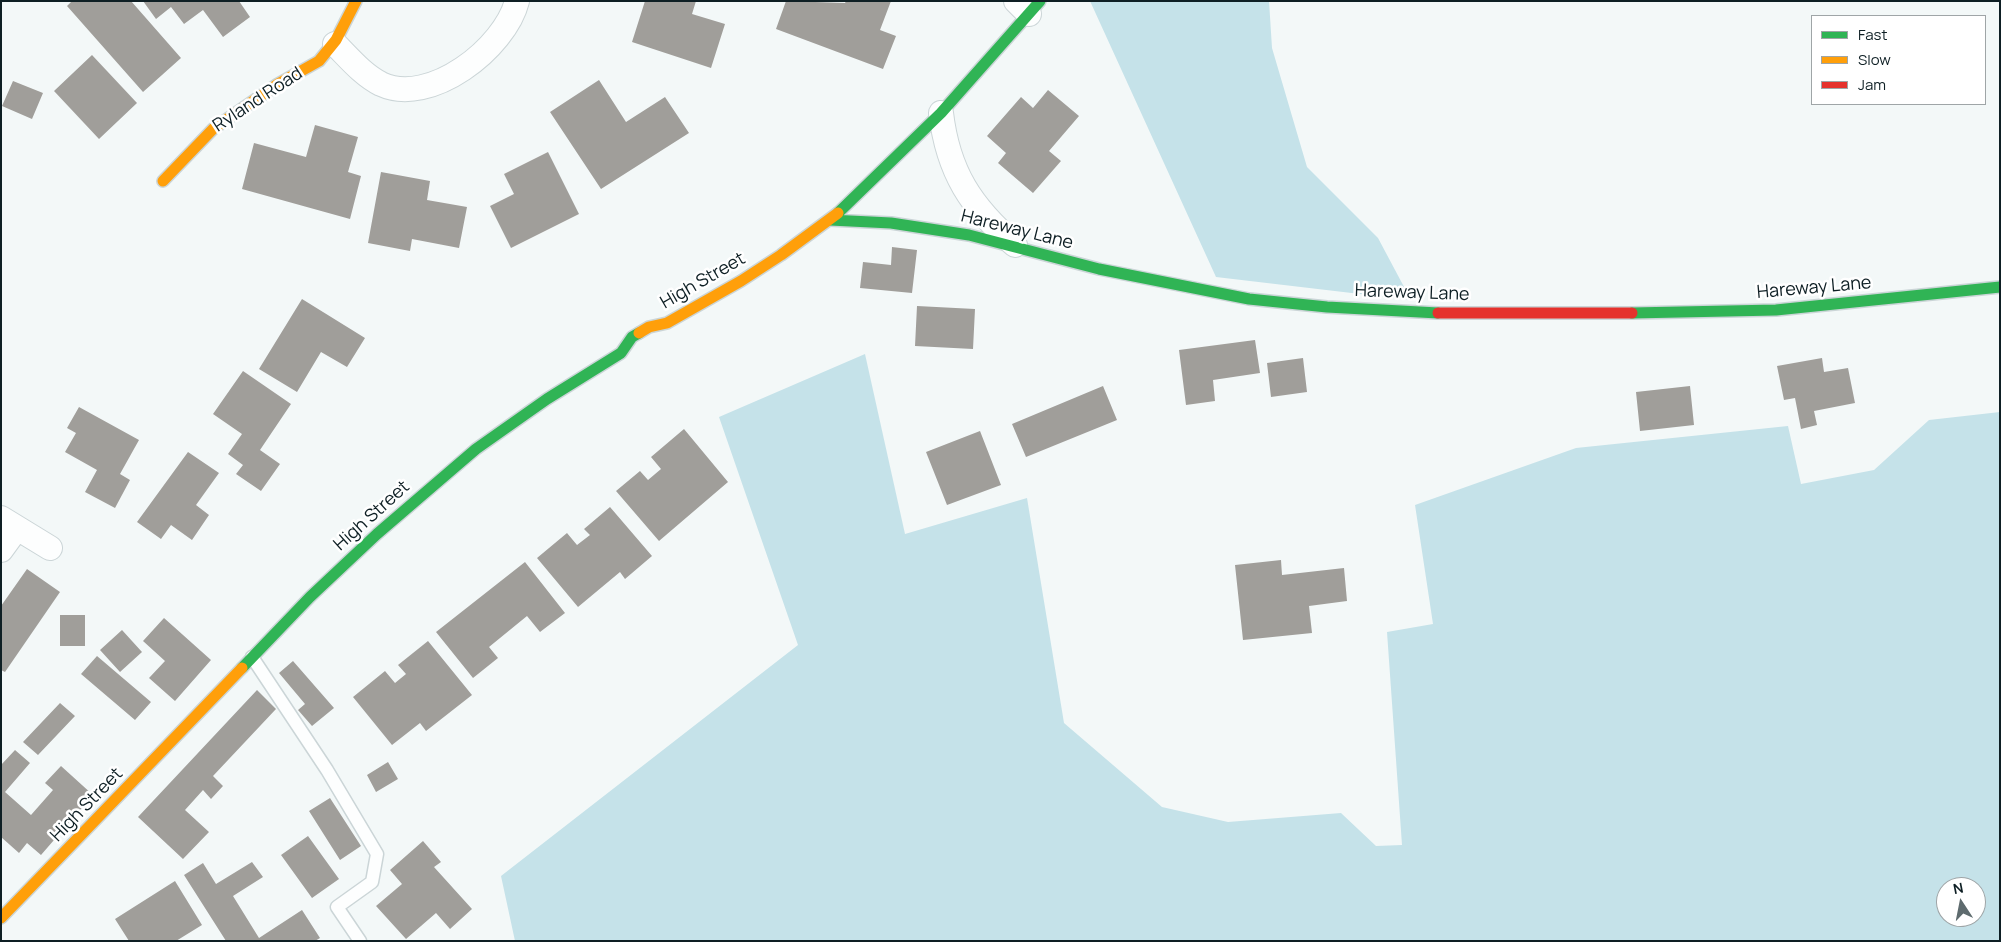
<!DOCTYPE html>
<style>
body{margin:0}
#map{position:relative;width:2001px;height:942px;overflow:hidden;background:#f3f8f8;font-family:Manrope,sans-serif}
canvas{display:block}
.frame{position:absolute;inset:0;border:2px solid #0e1f24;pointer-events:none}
.legend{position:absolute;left:1811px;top:15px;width:175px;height:90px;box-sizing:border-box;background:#fff;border:1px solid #9fa5a7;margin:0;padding:6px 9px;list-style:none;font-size:15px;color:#0e1f24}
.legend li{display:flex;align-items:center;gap:10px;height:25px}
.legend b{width:25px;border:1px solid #9fa5a7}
.north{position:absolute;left:1936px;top:877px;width:50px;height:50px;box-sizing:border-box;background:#fff;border:1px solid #9fa5a7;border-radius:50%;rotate:349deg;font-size:14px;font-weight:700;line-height:20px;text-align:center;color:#0e1f24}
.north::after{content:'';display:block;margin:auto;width:18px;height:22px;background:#5e6b6e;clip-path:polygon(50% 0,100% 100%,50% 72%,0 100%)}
</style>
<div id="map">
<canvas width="2001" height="942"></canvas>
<div class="frame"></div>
<ul class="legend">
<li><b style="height:6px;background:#30b455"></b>Fast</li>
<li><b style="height:6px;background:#ff9f0a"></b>Slow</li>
<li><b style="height:6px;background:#e5322d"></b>Jam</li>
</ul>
<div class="north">N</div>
</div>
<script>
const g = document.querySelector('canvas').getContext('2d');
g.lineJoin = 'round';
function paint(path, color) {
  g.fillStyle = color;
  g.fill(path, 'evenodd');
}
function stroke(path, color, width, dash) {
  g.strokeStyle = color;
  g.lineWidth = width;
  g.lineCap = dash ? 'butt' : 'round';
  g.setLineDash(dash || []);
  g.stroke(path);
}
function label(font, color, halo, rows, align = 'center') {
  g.font = font + ' Manrope,sans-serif';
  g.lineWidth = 5;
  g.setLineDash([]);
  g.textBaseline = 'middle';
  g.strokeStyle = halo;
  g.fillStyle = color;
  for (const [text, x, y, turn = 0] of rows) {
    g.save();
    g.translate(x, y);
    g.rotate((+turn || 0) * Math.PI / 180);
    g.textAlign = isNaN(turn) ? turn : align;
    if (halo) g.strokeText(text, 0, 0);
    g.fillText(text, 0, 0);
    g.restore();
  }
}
paint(new Path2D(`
 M1090 1H1269L1272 48 1307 167 1378 238 1411 300 1216 277Z
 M865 354 905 534 1027 498 1064 723 1162 807 1228 822 1341 813 1376 846 1402 845 1387 632 1433 624 1415 505 1576 448 1788 426 1801 484 1874 470 1929 420 2000 412V941H515L501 876 798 645 719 417ZM1946 887H1976V917H1946Z`), '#c5e2e9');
paint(new Path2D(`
 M72 1H131L181 58 143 92 67 6Z
 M143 1H239L250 17 223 37 203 10 184 24 171 7 156 19Z
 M645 1H696L692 14 725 24 711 68 632 42Z
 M786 1 845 3 846 1H891L880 30 896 36 883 69 776 29Z
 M92 55 137 103 99 139 54 91Z
 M599 80 626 122 665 97 689 133 601 189 550 112Z
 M13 81 43 93 32 119 2 106Z
 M1048 90 1079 116 1049 151 1061 161 1033 193 998 163 1006 153 987 136 1021 97 1033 108Z
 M315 125 358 137 348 172 361 176 350 219 242 189 254 143 306 157Z
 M548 152 579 214 511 248 490 206 514 194 504 174Z
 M381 172 430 181 427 200 467 207 459 248 412 239 410 251 368 243Z
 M892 247 917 250 912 293 860 288 863 262 891 265Z
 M302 299 365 338 347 367 321 352 297 392 259 369Z
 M917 306 975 309 973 349 915 346Z
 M1255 340 1260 373 1213 380 1215 401 1186 405 1179 350Z
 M1303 358 1307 392 1271 397 1267 363Z
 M1822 358 1824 372 1848 368 1855 403 1814 411 1817 425 1801 429 1795 398 1784 400 1777 366Z
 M243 371 291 404 260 450 280 464 261 491 236 474 243 465 228 454 242 434 213 414Z
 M1103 386 1117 420 1026 457 1012 424Z
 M1690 386 1694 425 1640 431 1636 392Z
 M79 407 139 440 120 474 130 480 115 508 85 492 97 470 65 452 76 433 67 428Z
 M684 429 728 482 659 541 616 491 640 471 648 480 661 469 651 457Z
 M980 431 1001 485 947 505 926 452Z
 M188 452 219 473 196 505 209 515 192 540 171 525 161 539 137 522Z
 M610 507 652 556 625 579 620 572 578 607 537 558 567 533 577 545 590 535 584 529Z
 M1281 560 1282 575 1344 568 1347 601 1309 606 1312 633 1243 640 1235 565Z
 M525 562 565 613 540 632 527 616 489 647 498 658 473 678 436 632Z
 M27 569 60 592 5 672 1 670V606Z
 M60 615H85V646H60Z
 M164 618 211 660 175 701 149 678 165 661 143 641Z
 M122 630 142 652 120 672 100 650Z
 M428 641 472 695 426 731 420 723 392 745 353 697 385 671 395 683 406 674 398 665Z
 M97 656 151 702 135 720 81 674Z
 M293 661 334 708 312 726 298 710 305 704 279 673Z
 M257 690 276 709 213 776 223 786 211 799 203 790 185 810 209 832 183 859 138 817Z
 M60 703 75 716 38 755 23 742Z
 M15 750 30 763 5 792 31 815 53 790 45 783 61 766 93 795 41 855 27 843 19 853 1 837V765Z
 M388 762 398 779 376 792 367 775Z
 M330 798 361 846 340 860 309 811Z
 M308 836 339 879 312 898 281 855Z
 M423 841 441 862 434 867 472 909 450 929 436 913 406 939 376 906 402 884 390 870Z
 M252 862 263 877 233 896 259 938 302 910 320 938 315 941H226L184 875 203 863 216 884Z
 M175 881 202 925 176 941H129L115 919Z`), '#a09e9a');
const lane = new Path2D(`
 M252 657 327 770 377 854 372 882 337 907 360 941`);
const street = new Path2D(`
 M1016 1 1029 14
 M335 44C349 58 363 75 381 84 430 107 505 48 517 1
 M941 113C948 172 971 207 1015 245
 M1 518 50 548
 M1 550 17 528`);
const fast = new Path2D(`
 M838 213 941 113 1040 1
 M830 220 891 223 969 235 1099 269 1249 299 1327 307 1438 313
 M1632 313 1776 310 2000 287
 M242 668 310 597 377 534 476 449 547 399 621 353 632 337 639 333`);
const slow = new Path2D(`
 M163 181 213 129 278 84 319 61 336 40 356 1
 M639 333 649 327 667 323 741 281 781 255 838 213
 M1 918 242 668`);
const jam = new Path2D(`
 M1438 313H1632`);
stroke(lane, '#cbd5d7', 15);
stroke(street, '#cbd5d7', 26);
stroke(fast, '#cbd5d7', 14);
stroke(slow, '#cbd5d7', 14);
stroke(jam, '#cbd5d7', 14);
stroke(lane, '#fdfefe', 12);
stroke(street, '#fdfefe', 24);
stroke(fast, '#30b455', 11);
stroke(slow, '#ff9f0a', 11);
stroke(jam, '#e5322d', 11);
label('18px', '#0e1f24', '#fff', [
 ["Ryland Road",258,100,-33],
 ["Hareway Lane",1017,230,14],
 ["High Street",703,281,-30],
 ["Hareway Lane",1814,288,-5],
 ["Hareway Lane",1412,293,2],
 ["High Street",372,516,-42],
 ["High Street",87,805,-46]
]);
</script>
